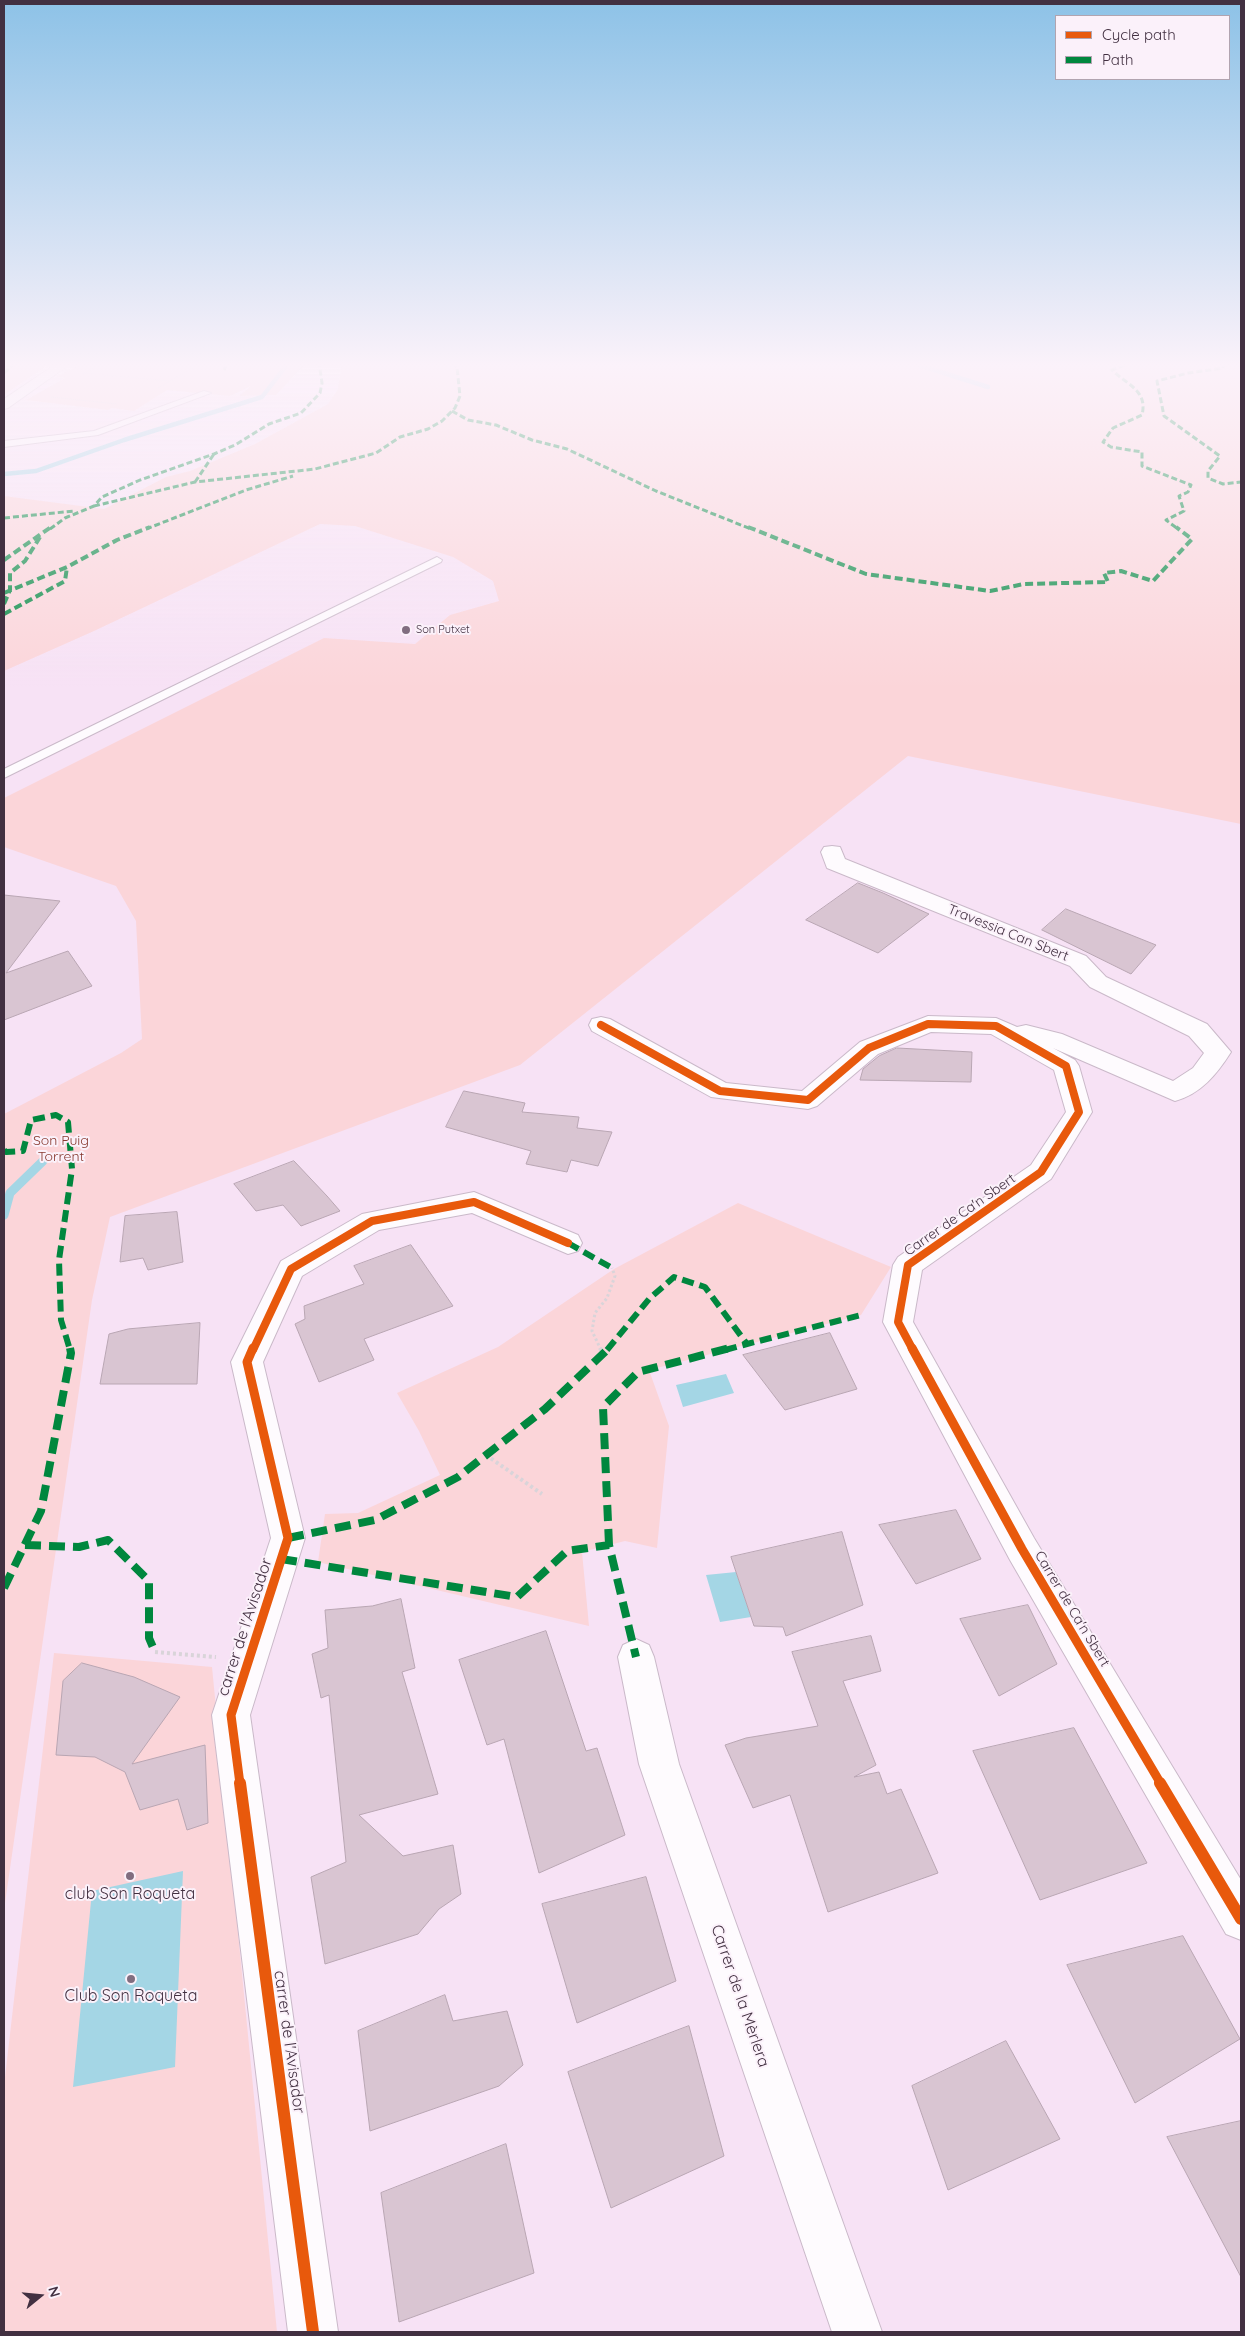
<!DOCTYPE html>
<meta charset="utf-8">
<style>
body{margin:0}
#map{position:relative;width:1245px;height:2336px;overflow:hidden;background:#f7e2f5;font-family:Quicksand,sans-serif}
canvas{display:block}
.frame{position:absolute;inset:0;border:5px solid #423041;pointer-events:none}
.legend{position:absolute;left:1055px;top:15px;width:175px;height:65px;box-sizing:border-box;background:#fbf1fa;border:1px solid #b1a4b0;margin:0;padding:6px 9px;list-style:none;font-size:15px;color:#423041}
.legend li{display:flex;align-items:center;gap:10px;height:25px}
.legend b{width:25px;border:1px solid #b1a4b0}
.north{position:absolute;left:15px;top:2271px;width:50px;height:50px;-webkit-text-stroke:4px #fbf1fa;paint-order:stroke;rotate:73deg;font-size:14px;font-weight:700;line-height:20px;text-align:center;color:#423041}
.north::after{content:'';display:block;margin:auto;width:18px;height:22px;background:#423041;clip-path:polygon(50% 0,100% 100%,50% 72%,0 100%)}
</style>
<div id="map">
<canvas width="1245" height="2336"></canvas>
<div class="frame"></div>
<ul class="legend">
<li><b style="height:6px;background:#e8590c"></b>Cycle path</li>
<li><b style="height:6px;background:#00873e"></b>Path</li>
</ul>
<div class="north">N</div>
</div>
<script>
const g = document.querySelector('canvas').getContext('2d');
g.lineJoin = 'round';
function paint(path, color) {
  g.fillStyle = color;
  g.fill(path, 'evenodd');
}
function stroke(path, color, width, dash) {
  g.strokeStyle = color;
  g.lineWidth = width;
  g.lineCap = dash ? 'butt' : 'round';
  g.setLineDash(dash || []);
  g.stroke(path);
}
function label(font, color, halo, rows, align = 'center') {
  g.font = font + ' Quicksand,sans-serif';
  g.lineWidth = 4;
  g.setLineDash([]);
  g.textBaseline = 'middle';
  g.strokeStyle = halo;
  g.fillStyle = color;
  for (const [text, x, y, turn = 0] of rows) {
    g.save();
    g.translate(x, y);
    g.rotate((+turn || 0) * Math.PI / 180);
    g.textAlign = isNaN(turn) ? turn : align;
    if (halo) g.strokeText(text, 0, 0);
    g.fillText(text, 0, 0);
    g.restore();
  }
}
paint(new Path2D(`
 M4 362H52L4 395Z
 M96 362H218L222 364 227 362H307L276 395 239 396 251 386 230 396 167 390 134 411 112 408 108 410 26 400 65 378 56 377 80 365 89 366Z
 M342 362H1241V824L908 756 520 1065 110 1217 92 1300 4 1910V1114L121 1053 142 1039 136 921 116 886 4 847V798L324 638 415 644 450 615 499 601 493 581 453 557 355 526 320 524 94 631 4 671V496L104 509 166 477 190 471 255 444 328 404 338 389Z
 M738 1203 891 1267 861 1315 649 1370 669 1426 657 1548 625 1541 582 1552 589 1626 318 1562 325 1514 358 1513 440 1475 419 1431 397 1393 498 1347 614 1269Z
 M54 1653 212 1667 277 2332H4V2086Z`), '#fbd5d9');
paint(new Path2D(`
 M726 1374 734 1393 683 1407 676 1385Z
 M736 1572 751 1617 720 1622 706 1575Z
 M183 1871 175 2067 73 2087 92 1891Z`), '#a4d6e5');
stroke(new Path2D(`
 M909 362 988 387
 M4 474 36 471 124 440 262 397 289 362`), '#a4d6e5', 4.5);
stroke(new Path2D(`
 M4 1215 10 1193 43 1161`), '#a4d6e5', 9);
const building = new Path2D(`
 M858 883 883 893 929 914 878 953 806 920Z
 M4 895 60 901 6 973 68 951 92 986 4 1020Z
 M1066 909 1156 945 1131 974 1042 930Z
 M897 1048 972 1052 971 1082 860 1080 863 1069 879 1056Z
 M464 1091 525 1103 522 1112 579 1117 577 1128 612 1132 598 1166 571 1160 567 1172 526 1164 531 1151 446 1127Z
 M294 1161 327 1196 340 1211 301 1226 283 1205 256 1211 234 1184Z
 M177 1212 183 1262 148 1270 143 1258 120 1262 125 1216Z
 M411 1245 453 1306 364 1339 374 1360 319 1382 295 1324 305 1319 304 1306 364 1284 354 1266Z
 M200 1323 197 1384H100L109 1334 128 1329Z
 M830 1333 857 1389 785 1410 743 1355Z
 M956 1510 981 1559 916 1584 879 1525Z
 M842 1532 863 1605 786 1636 783 1627 754 1626 731 1557Z
 M401 1599 415 1668 402 1672 438 1794 359 1815 403 1856 453 1845 461 1894 439 1909 418 1934 325 1964 311 1877 346 1862 329 1695 321 1698 312 1654 328 1648 325 1610 372 1606Z
 M1028 1605 1057 1664 999 1696 960 1619Z
 M546 1631 586 1751 597 1748 625 1835 539 1873 504 1739 487 1745 459 1660Z
 M871 1636 881 1671 843 1681 876 1765 854 1777 879 1772 887 1794 901 1789 938 1873 828 1912 790 1795 753 1808 725 1745 746 1738 818 1726 792 1652Z
 M82 1663 134 1677 180 1697 132 1764 205 1745 208 1823 187 1830 178 1799 140 1810 125 1772 95 1757 56 1755 63 1681Z
 M1074 1728 1147 1863 1040 1900 973 1751Z
 M646 1877 676 1981 577 2023 542 1904Z
 M1183 1936 1240 2039 1135 2103 1067 1965Z
 M445 1995 453 2021 507 2011 523 2065 499 2086 370 2131 358 2031Z
 M689 2026 724 2156 611 2208 568 2072Z
 M1006 2041 1060 2139 948 2190 912 2086Z
 M1241 2121V2277L1167 2137Z
 M506 2144 534 2273 399 2322 381 2193Z`);
paint(building, '#d9c5d2');
stroke(building, '#b9a6b3', 1);
const service = new Path2D(`
 M204 391 211 393 98 435 4 447V441L94 431Z
 M437 557 442 560 441 562 4 778V769Z`);
const minor = new Path2D(`
 M59 362H69L70 364 8 408 4 409V399Z
 M832 846 840 847 845 859 1086 956 1106 977 1207 1024 1231 1052C1217 1074 1201 1094 1175 1101L1053 1048 1075 1060 1079 1066 1092 1112 1051 1179 922 1270 913 1322 1034 1538 1241 1880V1940L1226 1934 1010 1560 883 1322 893 1265 898 1257 1031 1165 1066 1112 1054 1070 991 1034 931 1032 878 1054 817 1106 808 1109 711 1097 592 1031 589 1025 592 1019 601 1017 610 1019 726 1083 802 1091 860 1042 928 1016 996 1018 1017 1027 1026 1025 1062 1034 1173 1081 1193 1068 1204 1053 1189 1036 1090 987 1070 966 827 868 821 852 824 847Z
 M474 1192 578 1235 582 1243 578 1251 568 1254 472 1213 379 1230 302 1276 263 1362 305 1538 250 1715 338 2332H288L212 1715 271 1538 231 1362 281 1261 362 1214Z
 M636 1639 649 1645 654 1657 679 1764 882 2332H832L639 1764 618 1657 623 1645Z`);
stroke(service, '#cab9c9', 2);
stroke(minor, '#cab9c9', 2);
stroke(new Path2D(`
 M85 373 169 381
 M83 374 105 362
 M158 388 203 362
 M51 397 117 404`), '#d9d4d9', 1, [1, 1]);
stroke(new Path2D(`
 M601 1350 592 1331 595 1313 607 1298 615 1276 612 1268`), '#d9d4d9', 3, [2.5, 2.5]);
stroke(new Path2D(`
 M600 1348 603 1354
 M486 1455 542 1494
 M155 1652 216 1657`), '#d9d4d9', 4, [3, 3]);
paint(service, '#fefbfe');
paint(minor, '#fefbfe');
stroke(new Path2D(`
 M1133 362 1112 370C1127 385 1148 390 1142 415L1113 428 1103 442 1111 447 1142 452V466L1191 485 1188 492 1179 496 1184 511 1166 520 1178 529
 M1224 362 1223 368 1188 373 1157 381 1164 416 1220 456 1208 471V478L1223 484 1241 482
 M64 364 70 362
 M224 370 228 362
 M4 373 16 362
 M452 411 468 420 496 425 532 440 567 449 656 491 751 529
 M195 482 214 454
 M94 506 195 482 315 469 376 453 400 437 428 429 442 421 455 408 460 396 457 367 452 362
 M4 518 74 511
 M50 529 65 518 94 506 102 497 140 480 214 454 235 445 269 424 301 413 320 393 322 383 319 362
 M146 529 246 490 293 476`), '#00873e', 3, [6, 3]);
stroke(new Path2D(`
 M748 527 866 574 990 591 1024 584 1108 582 1104 573 1121 571 1153 581 1192 539 1176 527
 M4 560 51 527
 M4 593 67 567 117 540 150 527
 M4 604 10 590V573L25 561 40 537
 M4 614 65 581 67 567`), '#00873e', 4, [8, 4]);
stroke(new Path2D(`
 M4 1150 6 1152 23 1151 31 1120 56 1115 68 1122 72 1169 59 1260 61 1320 70 1350
 M568 1243 612 1268
 M607 1350 649 1299 674 1277 705 1287 747 1344 861 1315
 M725 1350 747 1344`), '#00873e', 6, [12, 6]);
stroke(new Path2D(`
 M288 1538 375 1520 458 1477 545 1409 609 1348
 M25 1545 79 1547 108 1540 149 1581V1638L155 1652
 M609 1545 603 1407 638 1372 730 1348
 M281 1559 517 1597 567 1551 609 1545 636 1657
 M4 1588 41 1511 71 1353 70 1348`), '#00873e', 8, [16, 8]);
stroke(new Path2D(`
 M601 1025 720 1091 808 1100 869 1048 928 1024 996 1026 1066 1066 1079 1112 1041 1172 908 1265 898 1322 913 1350
 M253 1350 291 1269 372 1221 474 1202 568 1243`), '#e8590c', 8);
stroke(new Path2D(`
 M912 1348 1022 1549 1161 1784
 M240 1784 231 1715 288 1538 247 1362 253 1348`), '#e8590c', 9);
stroke(new Path2D(`
 M240 1783 313 2332
 M1160 1783 1241 1919`), '#e8590c', 12);
const sky = g.createLinearGradient(0, 0, 0, 689);
sky.addColorStop(0, '#8dc2e7');
sky.addColorStop(0.53, '#fbf2fa');
sky.addColorStop(1, '#fbf2fa00');
g.fillStyle = sky;
g.fillRect(0, 0, 1245, 689);
for (const [x, y, r, color] of [
 [406,630,5,"#816e80"],
 [130,1876,5,"#816e80"],
 [131,1979,5,"#816e80"]
]) {
  const dot = new Path2D();
  dot.arc(x, y, r, 0, 2 * Math.PI);
  g.fillStyle = color;
  g.fill(dot);
  stroke(dot, '#fbf1fa', 2);
}
label('11px', '#423041', '#fbf1fa', [
 ["Son Putxet",416,630]
], 'left');
label('14px', '#423041', '#fbf1fa', [
 ["Travessia Can Sbert",1008,933,22],
 ["Carrer de Ca'n Sbert",960,1215,-35],
 ["Carrer de Ca'n Sbert",1072,1609,59]
]);
label('14px', '#88392f', '#fbf1fa', [
 ["Son Puig",61,1141],
 ["Torrent",61,1157]
]);
label('16px', '#423041', '#fbf1fa', [
 ["carrer de l'Avisador",245,1627,-72],
 ["Carrer de la Mèrlera",740,1996,71],
 ["carrer de l'Avisador",289,2042,82]
]);
label('16px', '#423041', '#fbf1fa', [
 ["club Son Roqueta",130,1894],
 ["Club Son Roqueta",131,1996]
]);
</script>
